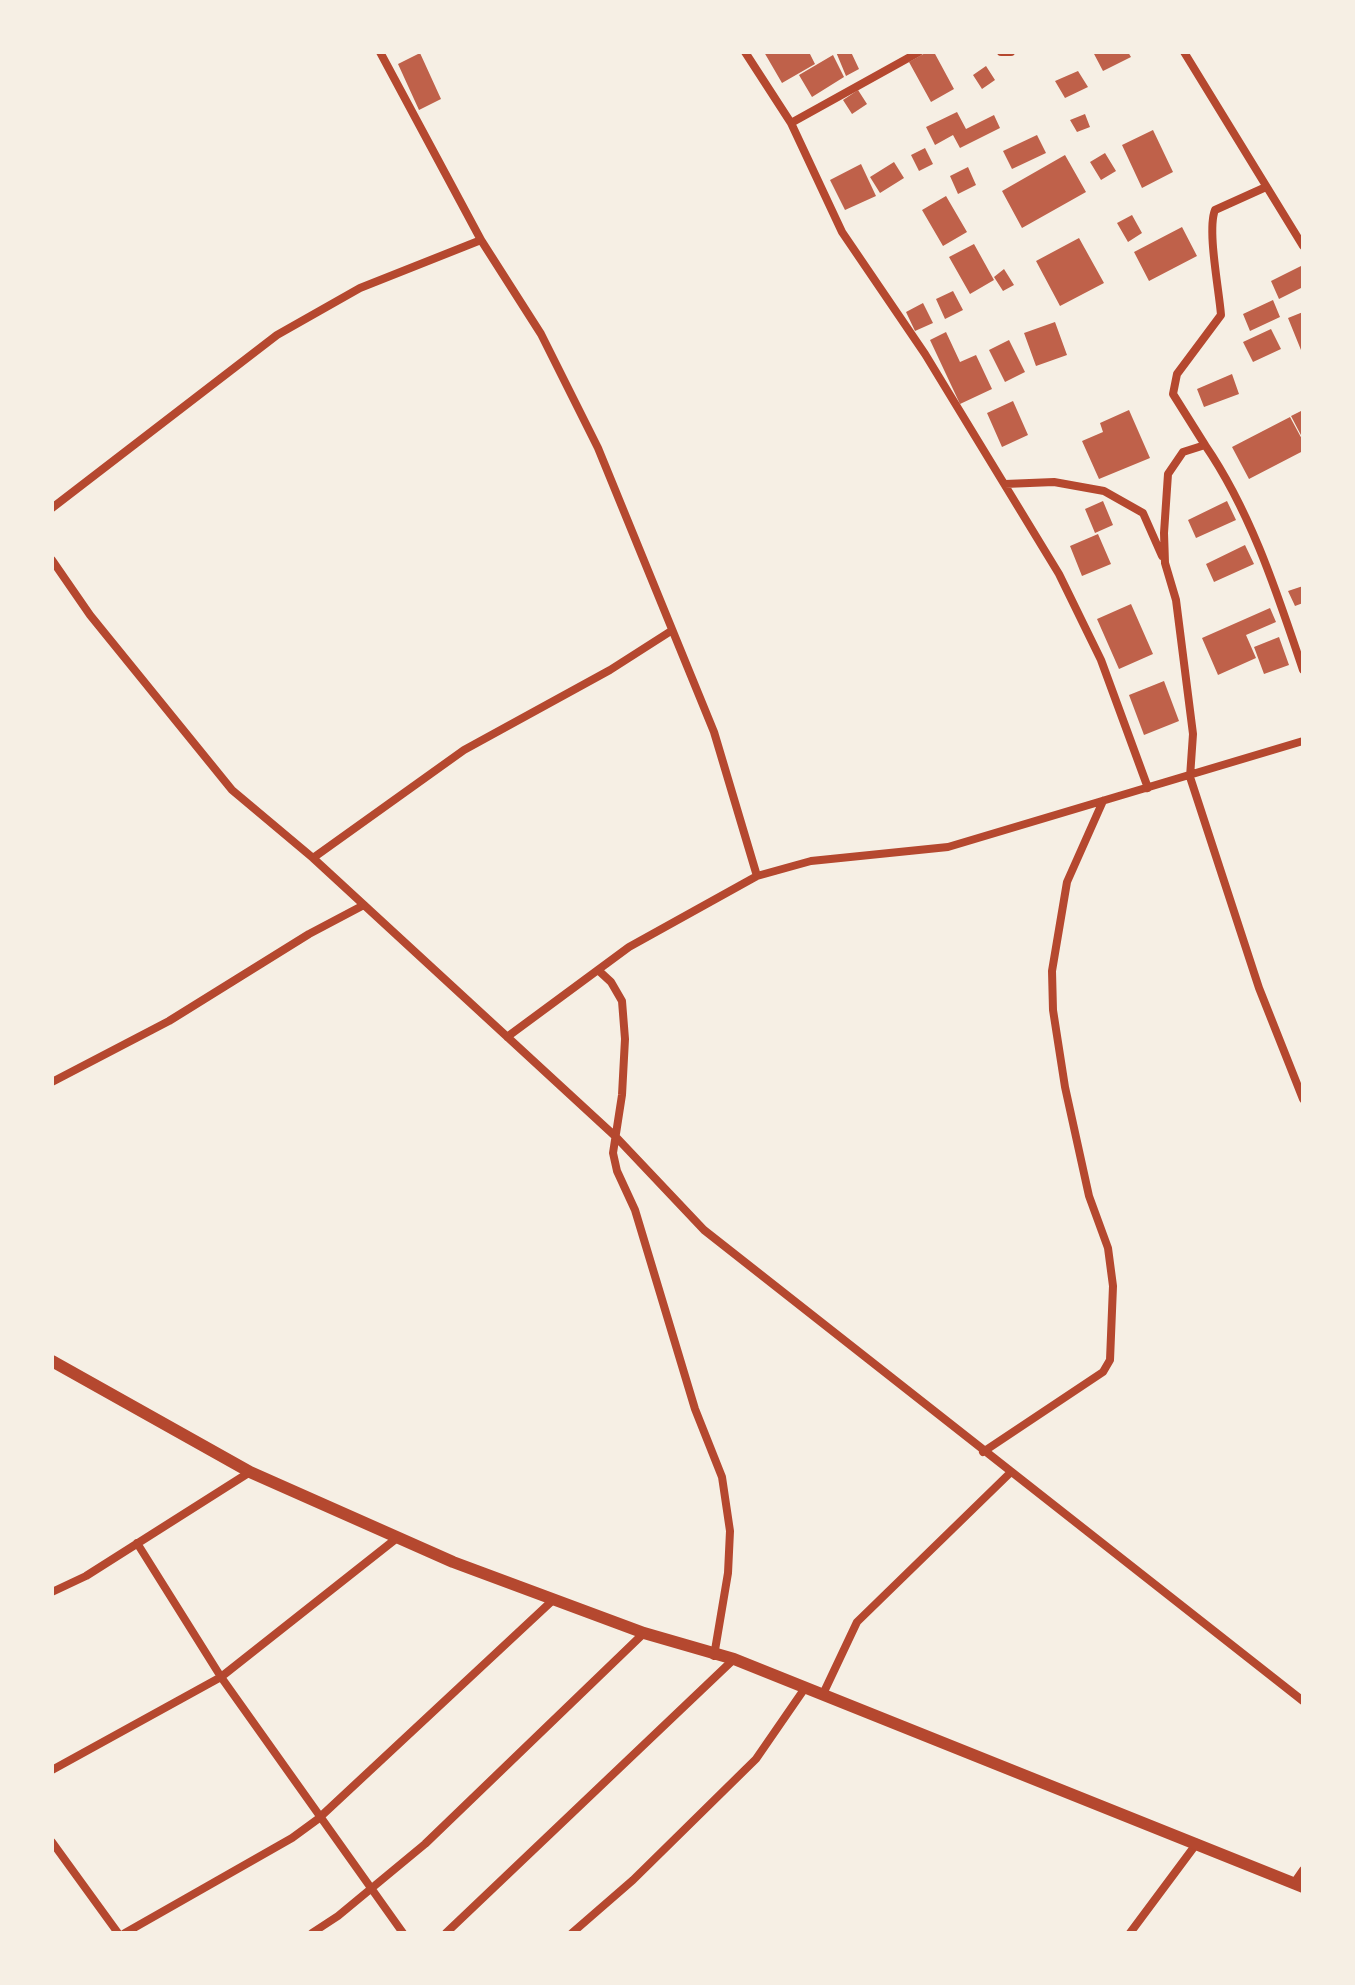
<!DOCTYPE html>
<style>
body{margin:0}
#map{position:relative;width:1355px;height:1985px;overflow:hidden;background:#f6efe4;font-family:Raleway,sans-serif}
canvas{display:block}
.frame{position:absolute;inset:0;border:54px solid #f6efe4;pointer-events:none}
</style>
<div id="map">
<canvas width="1355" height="1985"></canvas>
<div class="frame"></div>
</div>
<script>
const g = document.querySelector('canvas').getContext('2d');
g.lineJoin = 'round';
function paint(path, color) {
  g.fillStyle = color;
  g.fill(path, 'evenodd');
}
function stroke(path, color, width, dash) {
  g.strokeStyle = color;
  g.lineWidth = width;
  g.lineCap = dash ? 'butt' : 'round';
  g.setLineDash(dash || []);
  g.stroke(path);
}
paint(new Path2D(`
 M764 52H809L815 64 782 83Z
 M836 52H851L859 69 846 76Z
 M927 52H934L954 89 931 102 909 62Z
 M1093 52H1128L1131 57 1103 71Z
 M420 53 441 99 419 110 398 64Z
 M833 55 844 77 812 97 799 75Z
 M986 66 995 80 982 89 973 75Z
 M1078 71 1088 87 1065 98 1055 81Z
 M858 90 867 104 852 114 843 100Z
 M957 112 966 129 994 115 1000 128 960 148 953 135 935 145 926 127Z
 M1085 114 1090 127 1077 132 1070 120Z
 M1153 130 1173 172 1142 188 1122 145Z
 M1037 135 1046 153 1012 169 1003 151Z
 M925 148 933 164 919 171 911 155Z
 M1105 153 1116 171 1101 180 1090 162Z
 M1065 155 1086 192 1022 228 1002 191Z
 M894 162 904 178 880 193 870 177Z
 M861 164 876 196 845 210 830 180Z
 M968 167 976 185 958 194 950 176Z
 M946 196 967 232 943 246 922 210Z
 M1132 215 1142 233 1128 242 1117 223Z
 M1182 227 1197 256 1149 281 1134 252Z
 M1079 238 1104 283 1060 306 1036 261Z
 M974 244 994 280 970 294 949 257Z
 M1303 265V287L1279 299 1271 281Z
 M1004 269 1014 285 1003 291 994 277Z
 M953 291 963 310 945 319 936 299Z
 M1273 300 1280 317 1250 331 1243 314Z
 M923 303 933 323 915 331 906 312Z
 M1303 312V355L1288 318Z
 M1055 322 1067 355 1036 366 1024 333Z
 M1271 329 1281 349 1253 362 1243 342Z
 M946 332 960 362 976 355 992 389 960 404 930 340Z
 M1009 340 1025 372 1005 382 989 350Z
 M1232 374 1239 394 1204 407 1197 389Z
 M1013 401 1028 435 1002 447 987 413Z
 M1129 410 1150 458 1099 479 1082 441 1103 432 1100 423Z
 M1303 410V439L1291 416Z
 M1290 417 1303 441V451L1249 479 1232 447Z
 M1103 501 1113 525 1095 533 1085 509Z
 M1227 501 1236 520 1196 538 1188 520Z
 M1098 534 1111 564 1082 576 1070 546Z
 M1245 545 1254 564 1214 582 1206 564Z
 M1303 586V603L1295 606 1288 591Z
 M1131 604 1153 654 1119 669 1097 619Z
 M1270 608 1276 622 1246 635 1256 658 1218 675 1202 638Z
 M1279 637 1289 665 1264 674 1254 647Z
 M1164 681 1179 721 1144 735 1129 695Z`), '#bf614a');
stroke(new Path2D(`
 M380 52 481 240 541 334 598 448 714 732 757 876
 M745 52 791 123 842 232 925 354 1059 574 1101 660 1148 788
 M1001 52H1011
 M1184 52 1303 246
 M791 123 919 52
 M1205 445 1173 394 1177 374 1221 315C1219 289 1207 230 1215 210L1266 187
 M1005 484 1054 482 1104 491 1143 513 1162 556
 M52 508 277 335 360 288 481 240
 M52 560 90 615 232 790 313 858 616 1137 704 1230 1303 1701
 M1303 670C1277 593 1251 512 1205 445L1183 452 1168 474 1164 533 1165 563 1176 600 1193 734 1190 777 1259 988 1303 1099
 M313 858 464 750 610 670 671 631
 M598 970 611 982 622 1001 625 1039 622 1095 613 1153 617 1171 635 1210 695 1409 722 1477 730 1531 728 1573 714 1656
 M507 1037 629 947 757 876 811 861 948 847 1303 741
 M52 1082 169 1021 309 934 362 906
 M983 1452 1103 1372 1110 1360 1113 1286 1108 1248 1089 1196 1065 1087 1053 1010 1052 971 1067 882 1103 801
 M137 1543 221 1677 403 1933
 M52 1592 86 1576 250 1472
 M823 1694 857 1622 1010 1473
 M52 1770 221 1677 397 1538
 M52 1842 118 1933
 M1294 1883 1303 1870
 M125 1933 292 1838 318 1819 553 1600
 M312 1933 338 1916 425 1844 644 1633
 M446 1933 734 1659
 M572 1933 633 1880 756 1759 805 1688
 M1130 1933 1197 1843`), '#b5482f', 8);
stroke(new Path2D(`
 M52 1361 250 1472 453 1562 644 1633 734 1659 1303 1887`), '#b5482f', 12);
</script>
